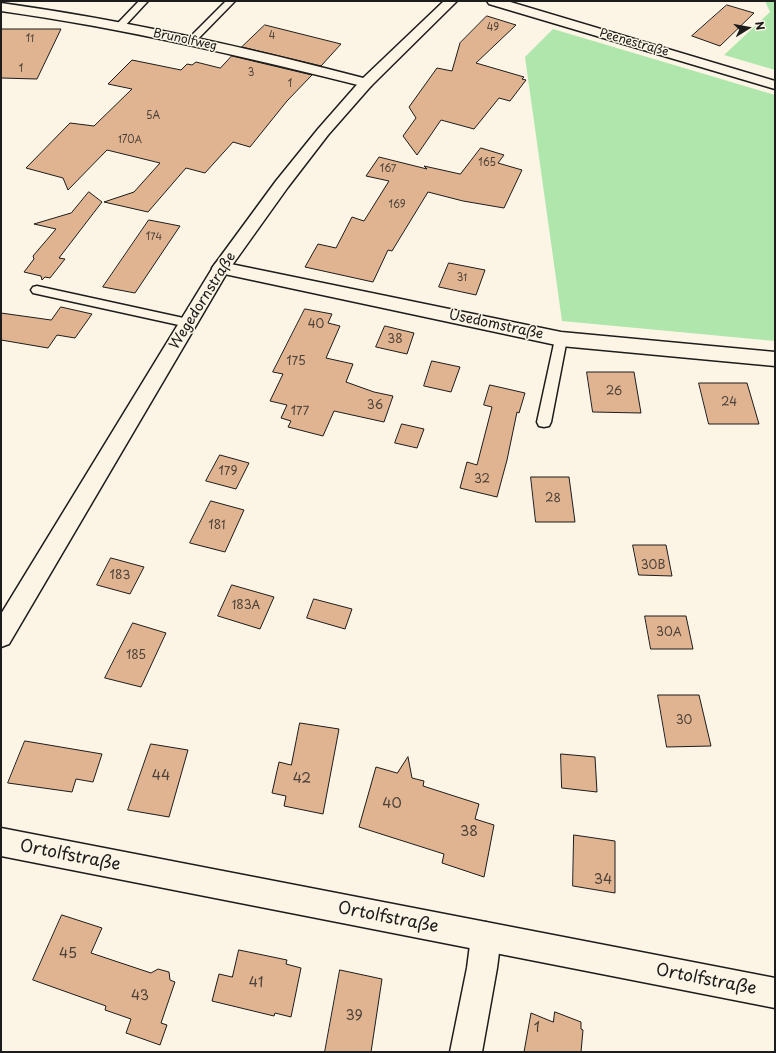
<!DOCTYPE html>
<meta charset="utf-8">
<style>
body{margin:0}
#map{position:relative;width:776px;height:1053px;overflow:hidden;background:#fcf5e5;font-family:"Playpen Sans",sans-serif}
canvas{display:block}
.frame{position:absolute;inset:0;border:2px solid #1c1c1c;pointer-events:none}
.north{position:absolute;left:728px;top:8px;width:40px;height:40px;-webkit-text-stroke:3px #fcf5e5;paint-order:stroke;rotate:79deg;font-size:11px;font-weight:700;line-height:16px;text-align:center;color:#1c1c1c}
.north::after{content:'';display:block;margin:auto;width:14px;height:18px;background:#1c1c1c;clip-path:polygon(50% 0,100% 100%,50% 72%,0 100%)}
</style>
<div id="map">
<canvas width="776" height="1053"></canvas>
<div class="frame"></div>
<div class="north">N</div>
</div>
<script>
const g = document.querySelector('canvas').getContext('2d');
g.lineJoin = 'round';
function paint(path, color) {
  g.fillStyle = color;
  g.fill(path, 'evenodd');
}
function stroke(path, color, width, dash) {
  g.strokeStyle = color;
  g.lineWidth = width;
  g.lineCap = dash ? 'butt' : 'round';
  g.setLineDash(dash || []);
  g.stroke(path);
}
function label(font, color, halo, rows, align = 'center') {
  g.font = font + ' "Playpen Sans",sans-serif';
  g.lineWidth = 3;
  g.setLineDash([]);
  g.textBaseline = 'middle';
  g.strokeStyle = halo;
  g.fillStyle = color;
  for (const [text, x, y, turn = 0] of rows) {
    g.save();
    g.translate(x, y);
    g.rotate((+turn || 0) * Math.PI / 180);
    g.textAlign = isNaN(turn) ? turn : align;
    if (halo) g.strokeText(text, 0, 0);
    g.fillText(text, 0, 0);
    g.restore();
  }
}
paint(new Path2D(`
 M765 1H775V70L724 55 770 12Z
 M553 29 775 95V341L562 321 525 57Z`), '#aee6ab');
const building = new Path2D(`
 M727 5 754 13 720 46 692 36Z
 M487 16 516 25 476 63 524 77 522 79 526 80 510 101 499 98 474 129 441 120 417 155 403 136 416 118 409 107 437 68 452 71 460 43Z
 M265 25 341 44 321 66 242 47Z
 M1 29H61L37 79 1 78Z
 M232 56 312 75 287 101 250 147 233 142 205 173 186 168 148 212 104 202 134 192 160 163 107 150 68 190 63 178 26 168 70 123 94 126 132 89 108 84 132 60 181 70 187 64 192 65 196 62 220 68Z
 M481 148 504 155 498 163 522 170 504 208 463 201 428 192 392 251 388 250 373 282 305 267 318 244 336 248 352 217 364 221 389 181 366 176 379 157 427 169 424 166 460 174Z
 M89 192 102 202 59 258 65 259 50 278 45 277 42 280 41 276 24 272 34 259 33 256 56 229 34 224 71 213Z
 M149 220 180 226 135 293 103 287Z
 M449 263 485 270 476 295 439 287Z
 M61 307 92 314 75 338 57 335 48 348 1 340V313L51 320Z
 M305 309 332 314 328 323 340 326 326 358 353 364 346 382 374 392 393 396 384 422 334 411 323 436 288 427 291 421 281 418 287 405 270 401 283 374 273 372Z
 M385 326 414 333 407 354 376 347Z
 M432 361 460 367 451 392 424 386Z
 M587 372H634L641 413 593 412Z
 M699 383H747L759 424H709Z
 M490 385 525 393 519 413 517 412 507 460 497 497 460 488 467 462 477 465 492 407 484 405Z
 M402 424 424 429 417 448 395 443Z
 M220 455 249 463 236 489 206 481Z
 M531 477H569L575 522H536Z
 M211 501 244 510 225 552 190 543Z
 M633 545H666L672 576 639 575Z
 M111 558 144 567 130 594 97 585Z
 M232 585 274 597 260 629 218 616Z
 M314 599 352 609 345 629 307 618Z
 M645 616H686L693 649H651Z
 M133 623 166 633 141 687 105 678Z
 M658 695H699L711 746 667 747Z
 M300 723 339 729 323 814 284 806 286 796 272 793 279 762 291 765Z
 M25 741 102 754 93 782 76 779 72 792 8 783Z
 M151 744 188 750 169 817 128 810Z
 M561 754 595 757 597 792 562 788Z
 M408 757 412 778 424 781 423 786 479 804 475 819 494 825 484 877 442 863 444 854 359 827 376 767 397 773Z
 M574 835 615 841V893L573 886Z
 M62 915 102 928 91 953 151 973 158 969 169 972 170 980 175 982 161 1023 167 1025 160 1045 126 1033 131 1019 105 1010 106 1006 33 980Z
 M239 950 287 960 286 964 301 968 291 1017 275 1013 274 1016 212 1001 219 974 232 977Z
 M340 970 382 979 371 1052H325Z
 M555 1012 581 1022V1029L583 1030 581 1052H524L531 1013 553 1022Z`);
paint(building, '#e0b491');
stroke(building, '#1c1c1c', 1);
const lane = new Path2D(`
 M139 1H148L122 29H116L115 27 116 25Z
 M226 1H235L194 43H188L186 41Z
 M37 286 188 319 192 320 194 323 192 326 188 327 33 293 31 290 33 287Z
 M561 334 565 336 567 339 551 422 549 426 544 427 539 426 537 422 555 339 557 336Z`);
const street = new Path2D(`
 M487 1H507L775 81V89L489 4Z
 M1 3C126 20 249 48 371 80L373 83 371 86 366 87C245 57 124 28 1 11Z
 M221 262 561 332 775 352V366L561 346 215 272 212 268 215 264Z
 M486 922 496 927 501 937 497 968 482 1052H450L467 968 471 937 476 927Z`);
const secondary = new Path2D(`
 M444 1H457L371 86 328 135 288 187 228 271 9 644 1 647V614L215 264 276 181 318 129 361 80Z
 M1 828 775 978V1008L1 856Z`);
stroke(lane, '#1c1c1c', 3);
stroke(street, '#1c1c1c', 3);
stroke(secondary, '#1c1c1c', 3);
paint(lane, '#fcf5e5');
paint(street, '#fcf5e5');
paint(secondary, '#fcf5e5');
label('10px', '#4d4239', null, [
 ["49",493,28],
 ["4",272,36],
 ["11",30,39],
 ["1",21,69],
 ["3",251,73],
 ["1",290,84],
 ["5A",153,116],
 ["170A",130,140],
 ["165",487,163],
 ["167",388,169],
 ["169",397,205],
 ["174",154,237],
 ["31",462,278]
]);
label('12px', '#1c1c1c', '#fcf5e5', [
 ["Brunolfweg",185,40,12],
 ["Peenestraße",634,43,16]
]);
label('12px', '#4d4239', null, [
 ["40",316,325],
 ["38",395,340],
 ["175",296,362],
 ["26",614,392],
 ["24",729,403],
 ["36",375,406],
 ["177",300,412],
 ["179",228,472],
 ["32",482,480],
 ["28",553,499],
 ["181",217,526],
 ["30B",653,566],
 ["183",120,576],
 ["183A",246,606],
 ["30A",669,633],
 ["185",136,656],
 ["30",684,721]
]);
label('14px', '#1c1c1c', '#fcf5e5', [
 ["Wegedornstraße",203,301,-58],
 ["Usedomstraße",496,325,12]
]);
label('14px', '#4d4239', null, [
 ["44",161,776],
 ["42",302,779],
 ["40",392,804],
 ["38",469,832],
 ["34",603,880],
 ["45",68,954],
 ["41",256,983],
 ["43",140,996],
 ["39",354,1016],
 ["1",537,1028]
]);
label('17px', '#1c1c1c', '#fcf5e5', [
 ["Ortolfstraße",70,856,11],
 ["Ortolfstraße",388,918,11],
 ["Ortolfstraße",706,980,11]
]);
</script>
